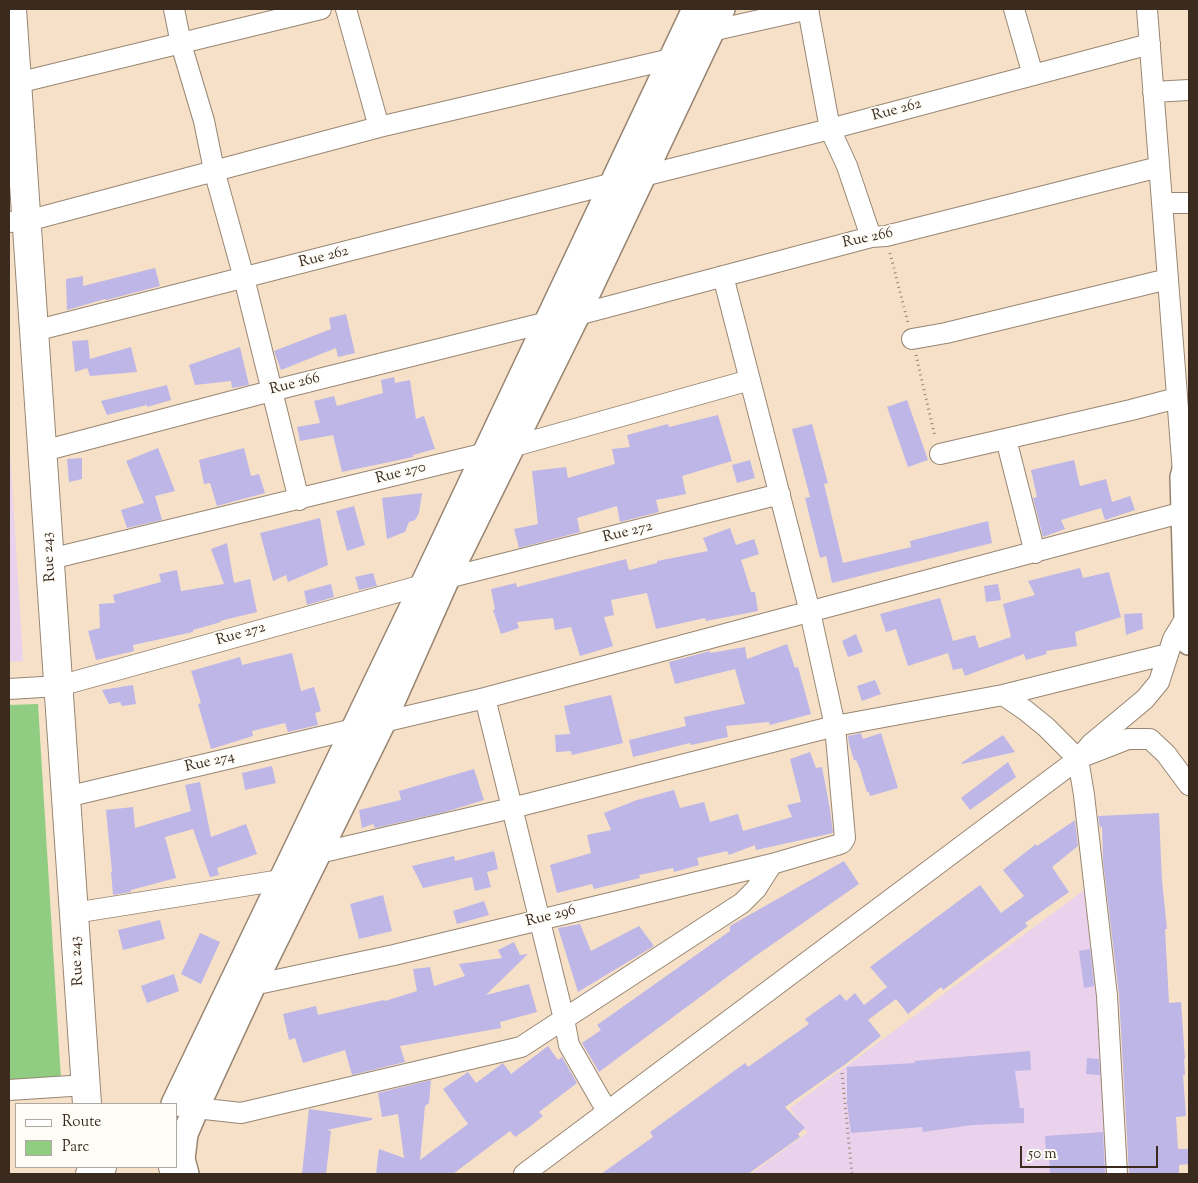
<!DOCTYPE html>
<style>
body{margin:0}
#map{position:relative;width:1198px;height:1183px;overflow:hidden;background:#f6e1c8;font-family:"Sorts Mill Goudy",serif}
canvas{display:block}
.frame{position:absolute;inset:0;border:10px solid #3b2a1e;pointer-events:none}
.legend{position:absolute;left:15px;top:1103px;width:162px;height:65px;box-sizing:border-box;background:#fdfcf7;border:1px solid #afa8a0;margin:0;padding:6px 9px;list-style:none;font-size:15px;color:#3b2a1e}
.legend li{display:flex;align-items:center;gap:10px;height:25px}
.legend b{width:25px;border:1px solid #afa8a0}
.scale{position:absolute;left:1020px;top:1146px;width:138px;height:22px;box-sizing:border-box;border:2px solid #3b2a1e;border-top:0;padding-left:6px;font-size:15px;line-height:18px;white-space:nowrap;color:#3b2a1e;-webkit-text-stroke:4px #fdfcf7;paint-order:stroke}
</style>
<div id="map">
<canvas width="1198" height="1183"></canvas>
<div class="frame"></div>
<ul class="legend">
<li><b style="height:6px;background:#fff"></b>Route</li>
<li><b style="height:14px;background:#90cd82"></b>Parc</li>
</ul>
<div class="scale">50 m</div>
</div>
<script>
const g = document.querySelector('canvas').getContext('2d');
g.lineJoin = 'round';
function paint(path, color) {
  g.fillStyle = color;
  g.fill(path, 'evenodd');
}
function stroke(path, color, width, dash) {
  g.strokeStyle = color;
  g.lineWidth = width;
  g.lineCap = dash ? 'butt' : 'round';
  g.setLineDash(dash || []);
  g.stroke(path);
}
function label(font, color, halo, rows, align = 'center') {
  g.font = font + ' "Sorts Mill Goudy",serif';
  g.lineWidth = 4;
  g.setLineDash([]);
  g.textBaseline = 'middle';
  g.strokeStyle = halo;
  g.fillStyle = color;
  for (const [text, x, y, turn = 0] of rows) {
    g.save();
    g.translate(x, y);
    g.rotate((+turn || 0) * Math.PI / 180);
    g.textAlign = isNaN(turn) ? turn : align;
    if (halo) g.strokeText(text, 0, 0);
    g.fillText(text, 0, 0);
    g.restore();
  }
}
paint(new Path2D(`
 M9 434 23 661 9 662Z
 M1095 882 1108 1174H751L807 1133 790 1108Z`), '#ead1ec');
paint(new Path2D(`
 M38 704 61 1079 9 1082V705Z`), '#90cd82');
paint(new Path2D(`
 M155 268 160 286 106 300 105 299 67 310 66 279 83 276V286Z
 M346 314 355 353 338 357 336 348 281 370 274 351 331 329 329 318Z
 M88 340 90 359 131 347 137 372 90 376 87 368 75 372 72 341Z
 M240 347 249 385 232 388 231 381 195 385 189 365Z
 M394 377 395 383 410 380 416 419 424 416 435 449 413 455V457L342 472 333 435 300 441 297 427 320 423 314 401 334 396 337 406 383 393 381 380Z
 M167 385 171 400 147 407V405L107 415 101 401Z
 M907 400 928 460 908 467 887 407Z
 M718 415 732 461 682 476 686 494 656 500 659 512 620 522 617 506 577 518 580 532 519 548 514 529 538 524 532 471 566 467 568 478 615 464 612 449 630 447 627 435 668 424 669 427Z
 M812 424 828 483 824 484 843 563 911 547 910 541 988 521 992 543 832 583 826 556 820 558 805 498 810 497 792 429Z
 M158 448 175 491 155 496 162 520 127 528 121 510 144 503 126 461Z
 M244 448 251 476 259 474 265 493 217 506 210 483 204 484 199 460Z
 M82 458V479L69 482 67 459Z
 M750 460 755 478 737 483 732 465Z
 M1074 460 1080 486 1106 479 1112 502 1130 496 1135 510 1105 520 1101 508 1061 520 1065 529 1043 537 1033 498 1037 497 1031 470Z
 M422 493 419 513 415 520 409 522 405 532 387 539 382 498Z
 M354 506 365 545 347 551 336 511Z
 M320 518 328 565 288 582 286 575 273 581 260 533Z
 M730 528 736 545 754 539 759 554 741 560 751 592H755L758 611 706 621 705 618 656 629 647 593 611 600 614 615 604 617 613 646 580 656 571 627 555 630 553 618 517 622 519 628 501 634 493 610 495 609 491 589 516 583 517 587 626 559 629 570 657 563V561L708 551 703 538Z
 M227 543 234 583 250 579 257 612 220 621 221 622 193 630V632L133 645 134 651 96 660 88 631 100 628 99 604 115 603 113 595 161 582 159 574 177 570 181 591 224 584 211 549Z
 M1080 568 1083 578 1109 572 1121 617 1075 632 1077 646 1046 651 1047 654 1026 660 1024 654 965 676 962 668 953 670 948 653 908 666 896 629 886 632 880 614 940 598 953 641 975 635 979 648 1011 637 1003 604 1035 595 1028 581Z
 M373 573 377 586 359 590 355 577Z
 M331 584 334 597 307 605 304 591Z
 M998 584 1001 600 986 602 984 586Z
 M1142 613 1143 629 1126 635 1124 614Z
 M856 634 863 652 848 657 842 641Z
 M787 644 795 668 798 667 811 714 770 725 769 722 726 726 728 737 691 745 690 743 633 757 629 740 686 726 684 717 745 704 735 669 675 684 669 662 710 651V653L745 647 747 659Z
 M292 653 301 691 314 687 321 711 315 713 318 725 288 732 285 723 252 731 253 736 211 749 198 704 201 703 191 671 240 657 242 665Z
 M875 680 881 694 862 701 857 686Z
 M133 685 136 704 122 706 120 702 109 704 102 690Z
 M611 695 623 743 572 755 571 751 556 752 555 735 570 734 564 706Z
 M861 733 863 739 881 733 898 788 870 796 869 792H867L860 769 856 760H854L849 744 848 736Z
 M1003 735 1015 752 962 764 961 763Z
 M810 752 816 768 822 767 830 809 833 833 756 850 755 845 729 855 727 851 697 858 699 865 674 872 673 868 639 875 640 878 594 889 592 884 557 893 550 865 591 853 587 835 611 830 604 813 637 800 674 790 680 808 704 802 710 822 738 814 743 831 792 817 787 805 801 802 790 759Z
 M1008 762 1016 777 970 810 961 798Z
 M272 766 276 783 245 790 242 773Z
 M474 769 484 800 445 812 375 828 373 824 362 828 359 810 401 800 399 791Z
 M200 782 211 837 246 824 257 854 217 868 219 875 210 877 193 829 165 837 176 878 131 890V892L113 895 111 872H112L106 810 133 807 135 828 191 811 185 785Z
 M1159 813 1162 881 1167 929H1165L1169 1003 1181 1002 1185 1059H1184L1185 1075H1183L1186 1116 1176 1117 1178 1149H1189V1164L1179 1165V1174H1129L1119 995 1103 861 1102 826 1100 828 1098 816Z
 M1075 820 1078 846 1052 867 1069 892 1025 923 1028 926 943 990 941 987 908 1014 896 999 868 1020 881 1036 847 1063 785 1107 805 1128 798 1134 800 1137 748 1174H601L653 1137 650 1132 745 1063 748 1067 809 1024 805 1019 840 994 846 1001 855 993 864 1005 887 987 870 967 980 885 1001 913 1024 896 1003 870 1036 844 1037 846Z
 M494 851 498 869 487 872 491 887 475 891 472 877 423 888 412 866 454 856 455 861Z
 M844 861 859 884 754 957 599 1072 582 1043 601 1030 597 1025 730 931V926Z
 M383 895 392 931 359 939 350 904Z
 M484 901 489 915 457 924 453 911Z
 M160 920 165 939 123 950 118 930Z
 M580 924 591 951 639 926 654 946 578 992 558 928Z
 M200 933 220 942 201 984 181 974Z
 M514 942 520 955 528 954 486 995 529 984 537 1012 500 1022 501 1028 400 1046 405 1062 352 1075 345 1050 303 1063 295 1038 289 1040 283 1014 316 1006 318 1015 384 1000 385 1001 417 991 413 969 430 967 434 986 465 976 459 964 502 958 498 950Z
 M1090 949 1094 986 1084 988 1079 951Z
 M174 974 179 991 147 1003 141 986Z
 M548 1046 558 1060 562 1057 577 1083 539 1112 543 1116 528 1128 515 1137 510 1131 453 1174H376L379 1149 404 1158 398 1114 382 1117 378 1093 431 1080 429 1103 425 1106 420 1160 468 1124 443 1089 468 1072 476 1083 503 1063 511 1074Z
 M1030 1051 1031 1070 1015 1071 1020 1108H1024V1123L972 1125 923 1132 922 1127 851 1133 847 1103V1067L915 1063 914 1061Z
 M1087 1058 1099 1059 1100 1075 1086 1074Z
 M309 1109 372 1118V1120L327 1130 331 1131 326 1174H302Z
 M1103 1132 1105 1173 1050 1174 1049 1152H1046L1045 1136Z`), '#bdb6e7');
const minor = new Path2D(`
 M174 9 181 44 204 121 214 170 244 278 299 500
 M346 9 379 127
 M808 9 830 129 847 166 871 237
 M1014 9 1033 75
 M1147 9 1183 473
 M711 31 809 9
 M17 83 321 9
 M1153 92 1189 90
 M643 176 830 129 1150 44
 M1162 203H1189
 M9 222 27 221 379 127 671 59
 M577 315 871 237 886 236 1159 167
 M34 331 614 183
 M912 339 946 333 1168 279
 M1006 439 1035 553
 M43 451 271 391 548 322
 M940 454 1131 410 1177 398
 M50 559 511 447 750 380
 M447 578 780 494
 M9 689 59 686 423 585
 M1003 695 1025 710 1046 727 1078 759 1084 795 1107 996 1117 1174
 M383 722 485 698 1184 512
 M1087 755 1128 739H1150L1166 754 1189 785
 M66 797 354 729
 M309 850 319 853 512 808 835 726 1003 695 1168 654
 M74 913 281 880
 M253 985 394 955 772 864 837 845 842 843 845 838 835 726 810 612 723 276
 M9 1090 86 1085
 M182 1105 196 1108 241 1113 521 1047 564 1019 485 698
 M607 1111 569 1045 564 1019 742 903 756 889 772 864
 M524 1174 1078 759 1091 744 1145 699 1159 682 1173 639 1187 616`);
const tertiary = new Path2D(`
 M1189 456 1183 477 1187 616 1189 642
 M174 1104 423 585 695 9
 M186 1174 182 1159 185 1134 196 1108 253 985 383 722 447 578 577 315 722 9`);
const secondary = new Path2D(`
 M12 9 87 1104
 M173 1167 184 1174
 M90 1174 102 1167`);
stroke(minor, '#988673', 22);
stroke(tertiary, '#988673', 28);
stroke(secondary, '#988673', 30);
stroke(new Path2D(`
 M890 253 908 323
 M916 355 935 437
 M842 1073 852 1174`), '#988673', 3, [1, 4]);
stroke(minor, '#fff', 20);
stroke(tertiary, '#fff', 25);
stroke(secondary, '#fff', 28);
label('15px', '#3b2a1e', '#fdfcf7', [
 ["Rue 262",897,111,-15],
 ["Rue 266",868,239,-12],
 ["Rue 262",324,258,-14],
 ["Rue 266",295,385,-14],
 ["Rue 270",401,474,-14],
 ["Rue 272",628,533,-14],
 ["Rue 243",50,557,-94],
 ["Rue 272",241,635,-16],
 ["Rue 274",210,763,-13],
 ["Rue 296",551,917,-14],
 ["Rue 243",78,961,-94]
]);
</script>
